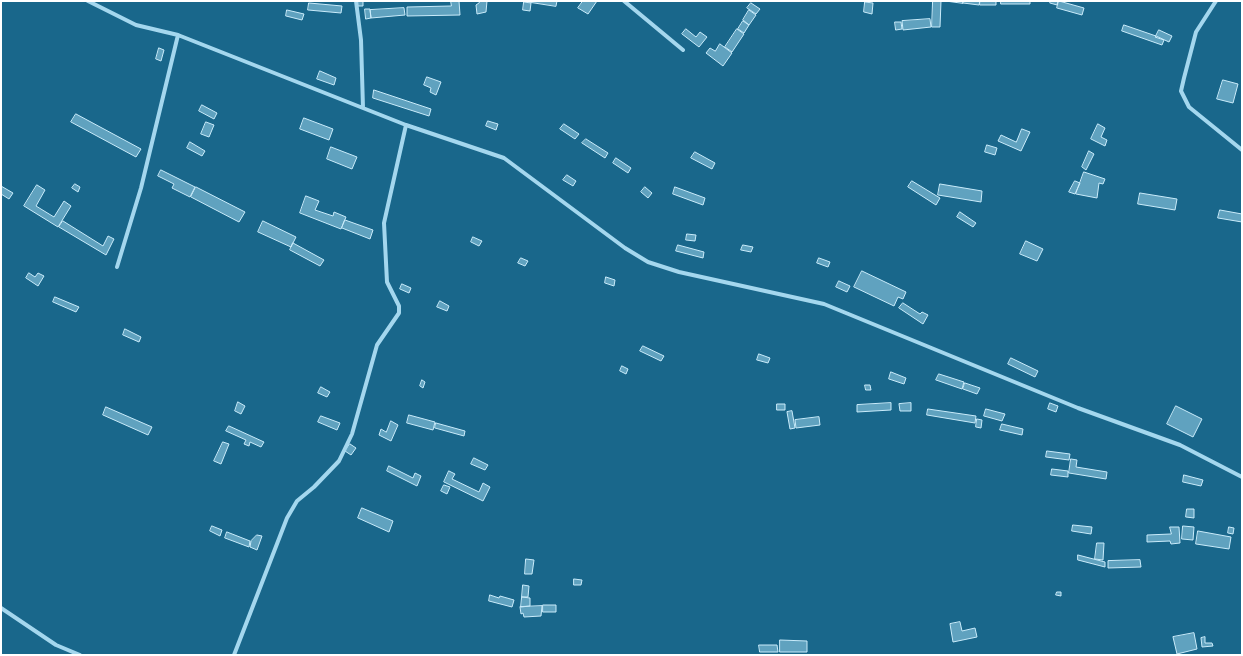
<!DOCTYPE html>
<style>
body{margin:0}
#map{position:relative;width:1243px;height:656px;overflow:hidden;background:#19678b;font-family:Cabin,sans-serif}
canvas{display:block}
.frame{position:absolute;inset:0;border:2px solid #fff;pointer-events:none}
</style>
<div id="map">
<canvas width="1243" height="656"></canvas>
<div class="frame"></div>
</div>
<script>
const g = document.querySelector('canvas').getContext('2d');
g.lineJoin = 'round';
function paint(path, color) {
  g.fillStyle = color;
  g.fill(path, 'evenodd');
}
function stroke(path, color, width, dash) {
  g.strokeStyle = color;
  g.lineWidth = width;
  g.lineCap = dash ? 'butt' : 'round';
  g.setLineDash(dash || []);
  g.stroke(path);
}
const building = new Path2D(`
 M358 1H363V6H358Z
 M451 1H459L460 15 407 16V7L451 6Z
 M479 1H487L486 12 477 14 476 5 479 3Z
 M522 1H557L556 6Z
 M583 1H597L588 14 578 8Z
 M933 1H941L940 27H932Z
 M946 1H963V3Z
 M963 1H980L979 5 963 3Z
 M980 1H996V5H980Z
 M1001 1H1030V4H1001Z
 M1051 1H1058L1057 5 1050 3Z
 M1059 1 1084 8 1082 15 1057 8Z
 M524 2 531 3 530 11 523 10Z
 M865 2 873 3 872 14 864 12Z
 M309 3 342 6 341 13 308 10Z
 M751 3 760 9 756 14 747 8Z
 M404 8 405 15 371 18 370 10Z
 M365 9H370L371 18 366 19Z
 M287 10 304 14 302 20 286 16Z
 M749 10 756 15 749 25 743 20Z
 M930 19 931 27 903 30 902 21Z
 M743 21 749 25 744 33 738 29Z
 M895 22H901L902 29 896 30Z
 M1124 25 1156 36 1155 37 1164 40 1162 45 1122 31Z
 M686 29 696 37 700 32 707 37 699 47 682 34Z
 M737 29 744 34 732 52 725 47Z
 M1159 30 1172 36 1169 42 1156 36Z
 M720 44 732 53 723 66 706 53 710 48 715 51Z
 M159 48 164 50 161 61 156 59Z
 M320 71 336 78 334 85 317 79Z
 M427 77 441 82 436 95 430 92 431 88 424 85Z
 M1223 80 1238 84 1233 103 1217 99Z
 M374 90 431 109 429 116 373 98Z
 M202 105 217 113 214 119 199 111Z
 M76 114 141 149 136 157 71 122Z
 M304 118 333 129 329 140 300 129Z
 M488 121 498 124 496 130 486 126Z
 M206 122 214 125 209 137 201 134Z
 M564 124 579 134 575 139 560 129Z
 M1098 124 1105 128 1101 137 1107 140 1105 146 1091 139Z
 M1022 129 1030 132 1021 151 998 141 1001 135 1016 142Z
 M586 139 608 153 605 158 582 143Z
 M190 142 205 151 202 156 187 148Z
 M987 145 997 148 995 155 985 152Z
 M331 147 357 157 352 169 327 159Z
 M1089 151 1094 154 1086 170 1082 167Z
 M695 152 715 163 712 169 691 158Z
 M616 158 631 168 628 173 613 163Z
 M161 170 195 187 190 197 172 188 174 184 158 176Z
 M1084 172 1105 179 1103 184 1099 183 1097 198 1076 194Z
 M567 175 576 181 573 186 563 180Z
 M912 181 940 198 936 205 908 187Z
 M1075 181 1080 183 1075 194 1069 192Z
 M75 184 80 187 78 192 72 188Z
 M940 184 982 191 981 202 938 195Z
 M37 185 45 190 36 206 54 217 64 201 71 206 58 227 24 206Z
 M1 186 13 193 9 199 1 194Z
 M196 187 245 212 239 222 191 197Z
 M645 187 652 193 648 198 641 192Z
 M675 187 705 198 703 205 673 194Z
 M1140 193 1177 199 1175 210 1138 204Z
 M306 196 319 201 315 210 333 216 334 212 346 217 341 229 300 213Z
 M1220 210 1242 214V222L1218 218Z
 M960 212 976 223 973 227 957 217Z
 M345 220 373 230 370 239 342 228Z
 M63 221 103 246 108 236 114 239 106 255 59 227Z
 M263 221 296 237 291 247 258 232Z
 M687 234 696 235 695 241 686 240Z
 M473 237 482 241 479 246 471 242Z
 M1026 241 1043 249 1037 261 1020 254Z
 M293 243 324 260 320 266 290 250Z
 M678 245 704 252 703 258 676 251Z
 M743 245 753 247 751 252 741 250Z
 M521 258 528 261 525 266 518 263Z
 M819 258 830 262 828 267 817 263Z
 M862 271 906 292 903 299 898 297 894 306 854 287Z
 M29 273 35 277 38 273 44 276 38 286 26 278Z
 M606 277 615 280 614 286 605 283Z
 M839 281 850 286 847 292 836 287Z
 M402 284 411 288 409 293 400 289Z
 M55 297 79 307 76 312 53 302Z
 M440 301 449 306 447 311 437 307Z
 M903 303 920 314 922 312 928 315 923 324 899 308Z
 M125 329 141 337 139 342 123 335Z
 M643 346 664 356 661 361 640 351Z
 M759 354 770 358 768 363 757 360Z
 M1011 358 1038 371 1035 377 1008 364Z
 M622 366 628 369 626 374 620 371Z
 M891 372 906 378 904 384 889 379Z
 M939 374 964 382 962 389 936 380Z
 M422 380 425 382 423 388 420 386Z
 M965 383 980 388 977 394 963 389Z
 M865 385H870L871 390H866Z
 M321 387 330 392 327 397 318 393Z
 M238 402 245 406 241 414 235 411Z
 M891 403V410L857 412V405Z
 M911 403V411H900L899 404Z
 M1050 403 1058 406 1056 412 1048 409Z
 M777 404H785V410H777Z
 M1176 406 1202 419 1193 437 1167 424Z
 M106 407 152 427 148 435 103 415Z
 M928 409 976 416 975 423 927 415Z
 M986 409 1005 414 1002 421 984 416Z
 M792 411 795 428 790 429 787 412Z
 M409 415 435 422 433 430 407 423Z
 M321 416 340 423 337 430 318 422Z
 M819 417 820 425 796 428 795 420Z
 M977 419 982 420 981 428 976 427Z
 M391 421 398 425 391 441 379 435 381 429 386 432Z
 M436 423 465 431 464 436 435 428Z
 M1002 424 1023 429 1022 435 1000 430Z
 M229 426 264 442 261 447 250 442 249 446 244 444 246 440 226 431Z
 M223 442 229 444 221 464 214 461Z
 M350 444 356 448 351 455 345 451Z
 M1047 451 1070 454 1069 460 1046 457Z
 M474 458 488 465 485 470 471 464Z
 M1071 459 1077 460 1076 467 1107 472 1106 479 1069 473Z
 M389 466 413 478 415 473 421 476 417 486 387 471Z
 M1052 469 1068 471V477L1051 475Z
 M449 471 455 474 452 479 479 492 483 483 490 487 483 501 444 482Z
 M1184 475 1203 480 1201 486 1183 482Z
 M444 485 450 487 447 494 441 491Z
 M362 508 393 521 389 532 358 518Z
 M1187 509H1194V518L1186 517Z
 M1073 525 1092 527 1091 534 1072 531Z
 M212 526 222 530 220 536 210 531Z
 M1183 526 1194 527 1193 540 1182 539Z
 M1170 527H1179L1180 543 1171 544 1170 541 1147 542V535L1171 534Z
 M1229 527 1234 528 1233 534 1228 533Z
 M1198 531 1231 537 1229 549 1196 544Z
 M227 532 250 541 249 547 225 538Z
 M257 535 262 536 257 550 250 547 251 541Z
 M1097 543H1104L1103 560 1095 559Z
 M1078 555 1105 562V567L1078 560Z
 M526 559 534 560 532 574H525Z
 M1140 560 1141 567 1108 568V561Z
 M574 579 582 580 581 585H574Z
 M523 585 529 586 528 597H522Z
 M1057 592H1061V596L1056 595Z
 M490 595 499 598 500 596 514 600 512 607 489 601Z
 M522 597 530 598V606L521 607Z
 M543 605H556V612H543Z
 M542 606 541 616 524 617 523 613 521 614 520 607Z
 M960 622 962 631 975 628 977 637 953 642 950 624Z
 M1194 633 1197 649 1177 654 1173 637Z
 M1205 637V643H1212L1213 646 1202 647 1201 638Z
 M780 640 807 641V652H780Z
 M759 645H777L778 652H760Z`);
paint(building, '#60a2bf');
stroke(building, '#c9ebfa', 1);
stroke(new Path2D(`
 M88 1 136 25 178 35 406 125 504 158 625 248 648 262 679 272 824 304 1078 408 1180 445 1242 477
 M356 1 361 40 363 108
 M624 1 683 50
 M1216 1 1196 32 1184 78 1181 91 1189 107 1242 150
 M117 267 141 188 178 35
 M1 608 56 645 80 655
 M234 655 287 518 297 501 314 487 339 461 352 434 377 345 399 313V306L387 282 384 223 406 125`), '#a4d7ee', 4);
</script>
